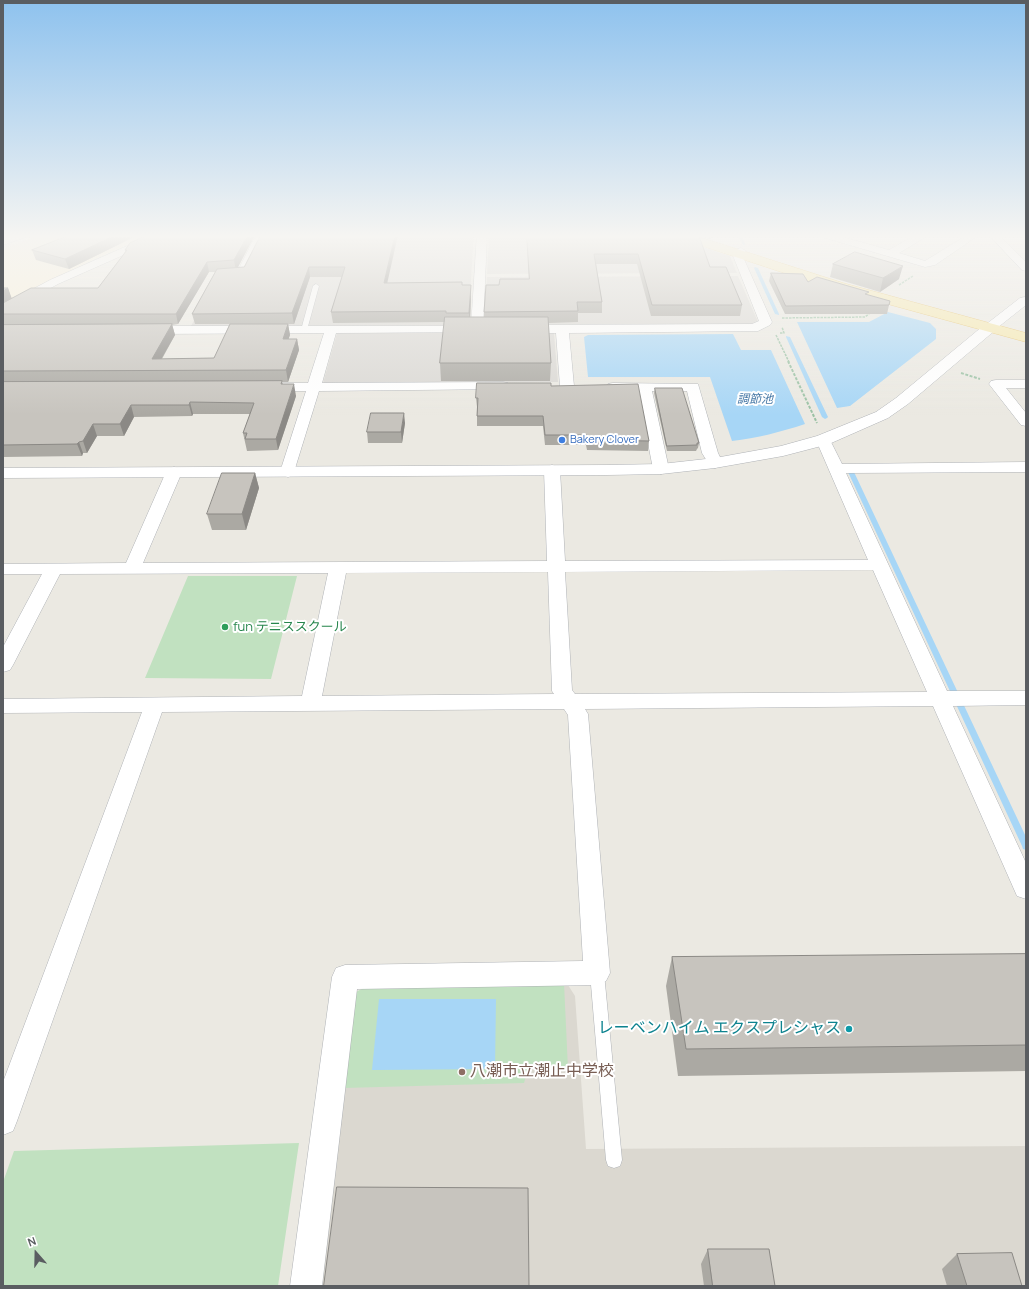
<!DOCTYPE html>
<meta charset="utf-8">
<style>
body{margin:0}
#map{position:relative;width:1029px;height:1289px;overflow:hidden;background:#ebe9e2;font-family:Manrope,sans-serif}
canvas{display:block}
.frame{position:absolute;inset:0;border:4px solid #5a5d61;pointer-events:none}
.north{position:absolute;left:16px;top:1233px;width:40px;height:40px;-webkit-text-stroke:3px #fff;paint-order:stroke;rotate:340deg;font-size:11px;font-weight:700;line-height:16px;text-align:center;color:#5a5d61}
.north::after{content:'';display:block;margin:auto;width:14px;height:18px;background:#5a5d61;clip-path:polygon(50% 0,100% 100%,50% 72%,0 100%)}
</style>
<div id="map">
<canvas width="1029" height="1289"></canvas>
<div class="frame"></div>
<div class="north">N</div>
</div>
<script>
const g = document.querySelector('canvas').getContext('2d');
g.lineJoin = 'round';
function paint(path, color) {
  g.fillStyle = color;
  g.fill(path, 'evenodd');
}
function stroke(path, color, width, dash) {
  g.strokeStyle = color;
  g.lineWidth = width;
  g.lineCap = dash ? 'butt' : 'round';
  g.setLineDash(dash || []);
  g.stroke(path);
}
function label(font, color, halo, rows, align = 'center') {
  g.font = font + ' Manrope,"Noto Sans JP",sans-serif';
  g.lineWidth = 4;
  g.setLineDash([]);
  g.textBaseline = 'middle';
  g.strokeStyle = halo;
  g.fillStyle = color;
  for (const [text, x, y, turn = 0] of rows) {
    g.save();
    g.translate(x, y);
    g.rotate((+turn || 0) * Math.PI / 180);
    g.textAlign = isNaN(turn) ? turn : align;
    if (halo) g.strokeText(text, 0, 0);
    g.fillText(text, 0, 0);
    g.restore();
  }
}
paint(new Path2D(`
 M39 235H151L92 260 3 305V249Z`), '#faf1d8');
paint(new Path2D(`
 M266 235H474L468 325 191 326 217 277H246Z
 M489 235H667L730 256 737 273 487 274Z
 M738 276 759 324 485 325 487 277Z
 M337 333H554L558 382 323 383Z`), '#dad8d4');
paint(new Path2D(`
 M568 985 575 996 586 1149 1026 1146V1286H318L353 998Z`), '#dbd8d0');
paint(new Path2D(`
 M188 576H297L271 679 145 678Z
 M564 983 568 1069H528L524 1083 344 1088 354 993 369 985Z
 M299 1143 278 1286H3V1182L14 1151Z`), '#c1e1c0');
paint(new Path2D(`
 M888 312 930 323 936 329V339L850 406 837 408 797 322H869Z
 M733 334 741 350H771L805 424C781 432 757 438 732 441L710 377H588L584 337 588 335Z
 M379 999H496L495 1069 372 1070Z`), '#a7d6f6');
paint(new Path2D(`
 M738 235H742L745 245H743Z
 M755 267 758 268 779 314V315L775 314 754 268Z
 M786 336 790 337 828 417 827 418 825 419 822 417 786 337Z
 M851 470 854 472 1026 837V850L1023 849 1022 846 848 472Z`), '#a7d6f6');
const service = new Path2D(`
 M316 284 319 286 307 330 302 331 301 330 313 286Z
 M597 967 602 969 604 973 622 1160 620 1166 614 1168 608 1166 606 1160 590 973 592 969Z`);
const minor = new Path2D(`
 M152 235H165L164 237 58 284 3 314V305L50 280Z
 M256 235H266L245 277H218L216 275 218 273 237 272Z
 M477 235H487L483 329 481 332 336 333 322 383 503 382 508 383 510 386 508 389 319 391 293 475 288 477 283 475 280 472 306 391H269L264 390 262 387 264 384 269 383H308L324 333 148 334 144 333 142 330 144 327 148 326H471Z
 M821 235H836L889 250 915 235H927L926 237 899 253 925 261 967 235H979L935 265 925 267 822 237Z
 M989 235H999L1026 262V271L1022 270Z
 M741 248 746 251 743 254V257L772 322 770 325 758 331 569 333 574 386 572 389H562L560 386 556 333H524L520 332 518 329 520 326 524 325 752 324 759 321 732 253 733 251Z
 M1026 297V305L992 332H984L982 329 984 326 1020 298Z
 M996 380H1026V388H1006L1026 413V426L1021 425 989 384 991 381Z
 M613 383 698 384 718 453 723 463 720 466 715 468 710 466 702 453 687 391H652L669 469 666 472 661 474 656 472 653 469 638 391 608 390 606 387 608 384Z
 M823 436 828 437 830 440 842 464 1026 462V472L846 473 947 691H1026V705L953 706 1026 863V899L1017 896 933 706 585 709 588 714 610 973 606 981 597 985 357 989 322 1286H290L332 977 336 968 345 965 583 961 568 715 564 709 162 712 17 1121 13 1131 3 1135V1082L142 712 3 713V699L302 696 328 573 60 574 13 665 10 670 3 672V647L42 574H3V564L126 563 166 472 169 469 174 467 179 469 182 472 143 563 547 561 544 470 547 467 552 465 557 467 560 470 565 561 868 560 816 440 818 437ZM873 570 927 692 575 694 572 690 565 572ZM548 572 552 691 554 694 322 696 346 573Z`);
const tertiary = new Path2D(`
 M10 235H26L24 238 3 245V237Z
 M988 325 993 326 995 329 993 332 908 404 888 418 829 444 783 456 715 468 661 474 607 475 3 478V468L607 465 661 464 715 458 781 446 817 436 876 412 896 398 983 326Z`);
const primary = new Path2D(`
 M676 235H693L843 283 1026 333V342L833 289 678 238Z`);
stroke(service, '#afb2b6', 1);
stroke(minor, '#afb2b6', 1);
stroke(tertiary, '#afb2b6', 1);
stroke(primary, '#e3bc63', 1);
stroke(new Path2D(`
 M1024 235 1026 236
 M899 285 913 276
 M782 318 865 317 870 313
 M780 333H784L782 327
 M776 335 789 362`), '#9ac1a4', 1.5, [2.5, 1]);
stroke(new Path2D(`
 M788 361 817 423
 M961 373 980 379`), '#9ac1a4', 2, [3, 1.5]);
paint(service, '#fff');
paint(minor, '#fff');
paint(tertiary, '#fff');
paint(primary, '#f6e8ac');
paint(new Path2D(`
 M70 235H138L69 269 36 260 32 250Z
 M144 235H255L237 268 244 267 261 235 388 283 462 285 471 296 470 317H484V312L499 285 529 279 527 235H694L710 267 742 305 740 316H651L637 264H596L602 302V313H578V322L548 323 551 363 550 381H441L440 363 445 322 333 323 331 312 342 277H310L294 324H288L290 335 288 339H297L299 350 288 382H282L283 384 296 396 278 450 247 451 243 433 250 414H193L192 416 134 417 124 436H97L87 453H83L82 456 3 457V288H8L11 298 98 288 125 252V250L144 237ZM209 272H215L192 314 195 324H230L214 358 162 359 175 335 172 325 178 324Z
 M696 235H718L709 239Z
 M833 264 899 279 880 292 830 277Z
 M771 273 868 295 889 305 887 314H785L769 281Z
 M551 386 649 441 648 451 587 450 586 445H545L543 426H477V407L476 398Z
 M655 388 699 443 698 448 697 449 696 451H667L654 393Z
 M405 423 402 443H368L367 432Z
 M255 473 259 488 246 530H212L207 514Z
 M1026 954V1071L678 1076 666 986 672 957Z
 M708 1249 775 1286H704L701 1264Z
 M957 1254 1022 1286H947L942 1269Z`), '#aba9a3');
paint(new Path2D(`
 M116 235H138L69 269 65 259Z
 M248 235H255L236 271 234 260Z
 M395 235H398L385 293 384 283Z
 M710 235H718L709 239Z
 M207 262 209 272 178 324 176 314Z
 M903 266 899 279 880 292 883 278Z
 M309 267 310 277 294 324 292 313Z
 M471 285V296L470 324 469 313Z
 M8 288 12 299 3 304V291Z
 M172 324 175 335 155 370 152 359Z
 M288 324 290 335 285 350 283 339Z
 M297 339 299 350 288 382 286 370Z
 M294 384 296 396 278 450 276 439Z
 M190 402 193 414 192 416 189 405Z
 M131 405 134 417 124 436 120 424Z
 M404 413 405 423 402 443 401 432Z
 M93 424 97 436 87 453 83 441Z
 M79 442 83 453 82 456 77 444Z
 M255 473 259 488 246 530 242 514Z`), '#8b8985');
const building = new Path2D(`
 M70 235H116L65 259 32 250Z
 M149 235H248L234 260 207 262 176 314H3V303L31 288H98L127 250H125L130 243Z
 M261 235H395L384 283 462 282V285H471L469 313H446V311L331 312 345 267H309L292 313 192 314 217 269 244 267Z
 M527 235H694L699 236 710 267H726L742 305H652L638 254H594L602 302H577L578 311 484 312 486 285H499L500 279H529Z
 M855 252 903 266 883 278 833 264Z
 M771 273 803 274 808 282 817 277 869 292 865 294 890 301 889 305 786 306Z
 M3 288H8L3 291Z
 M445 317H548L551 363H440Z
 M172 324 152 359 214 358 230 324H288L283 339H297L286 370 3 371V325Z
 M282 381 281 384H294L276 439H245L247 433H243L254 403 190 402 189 405H131L120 424H93L83 441 79 442 77 444 3 445V382Z
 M477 383H551V386L638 384 649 441 587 440V435H545L543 416H477L478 398H476Z
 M655 388H682L699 443H697V445L667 446Z
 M371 413H404L401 432H367Z
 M222 473H255L242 514H207Z
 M1026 954V1045L686 1049 672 957Z
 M337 1187 528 1188 529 1286H324Z
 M708 1249H769L775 1286H713Z
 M1012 1253 1022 1286H967L957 1254Z`);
paint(building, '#c7c4be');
stroke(building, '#8b8985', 1);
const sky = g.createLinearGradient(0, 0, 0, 415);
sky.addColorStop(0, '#8ec2ee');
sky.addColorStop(0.57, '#f6f5f2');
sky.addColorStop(1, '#f6f5f200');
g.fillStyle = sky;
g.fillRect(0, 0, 1029, 415);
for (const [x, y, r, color] of [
 [562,440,4,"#3f7fe0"],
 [225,627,4,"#2e9e5b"],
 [849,1029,4,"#0f9aa8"],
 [462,1072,4,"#8d6e63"]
]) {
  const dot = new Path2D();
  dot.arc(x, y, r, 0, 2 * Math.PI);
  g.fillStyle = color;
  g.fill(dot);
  stroke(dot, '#fff', 1.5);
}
label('11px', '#366cbe', '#fff', [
 ["Bakery Clover",570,440]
], 'left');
label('italic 12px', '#4778a6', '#fff', [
 ["調節池",755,400]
]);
label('13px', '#27864d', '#fff', [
 ["fun テニススクール",233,627]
], 'left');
label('16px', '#0d838f', '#fff', [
 ["レーベンハイム エクスプレシャス",841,1029]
], 'right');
label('16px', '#785e54', '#fff', [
 ["八潮市立潮止中学校",470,1072]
], 'left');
</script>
